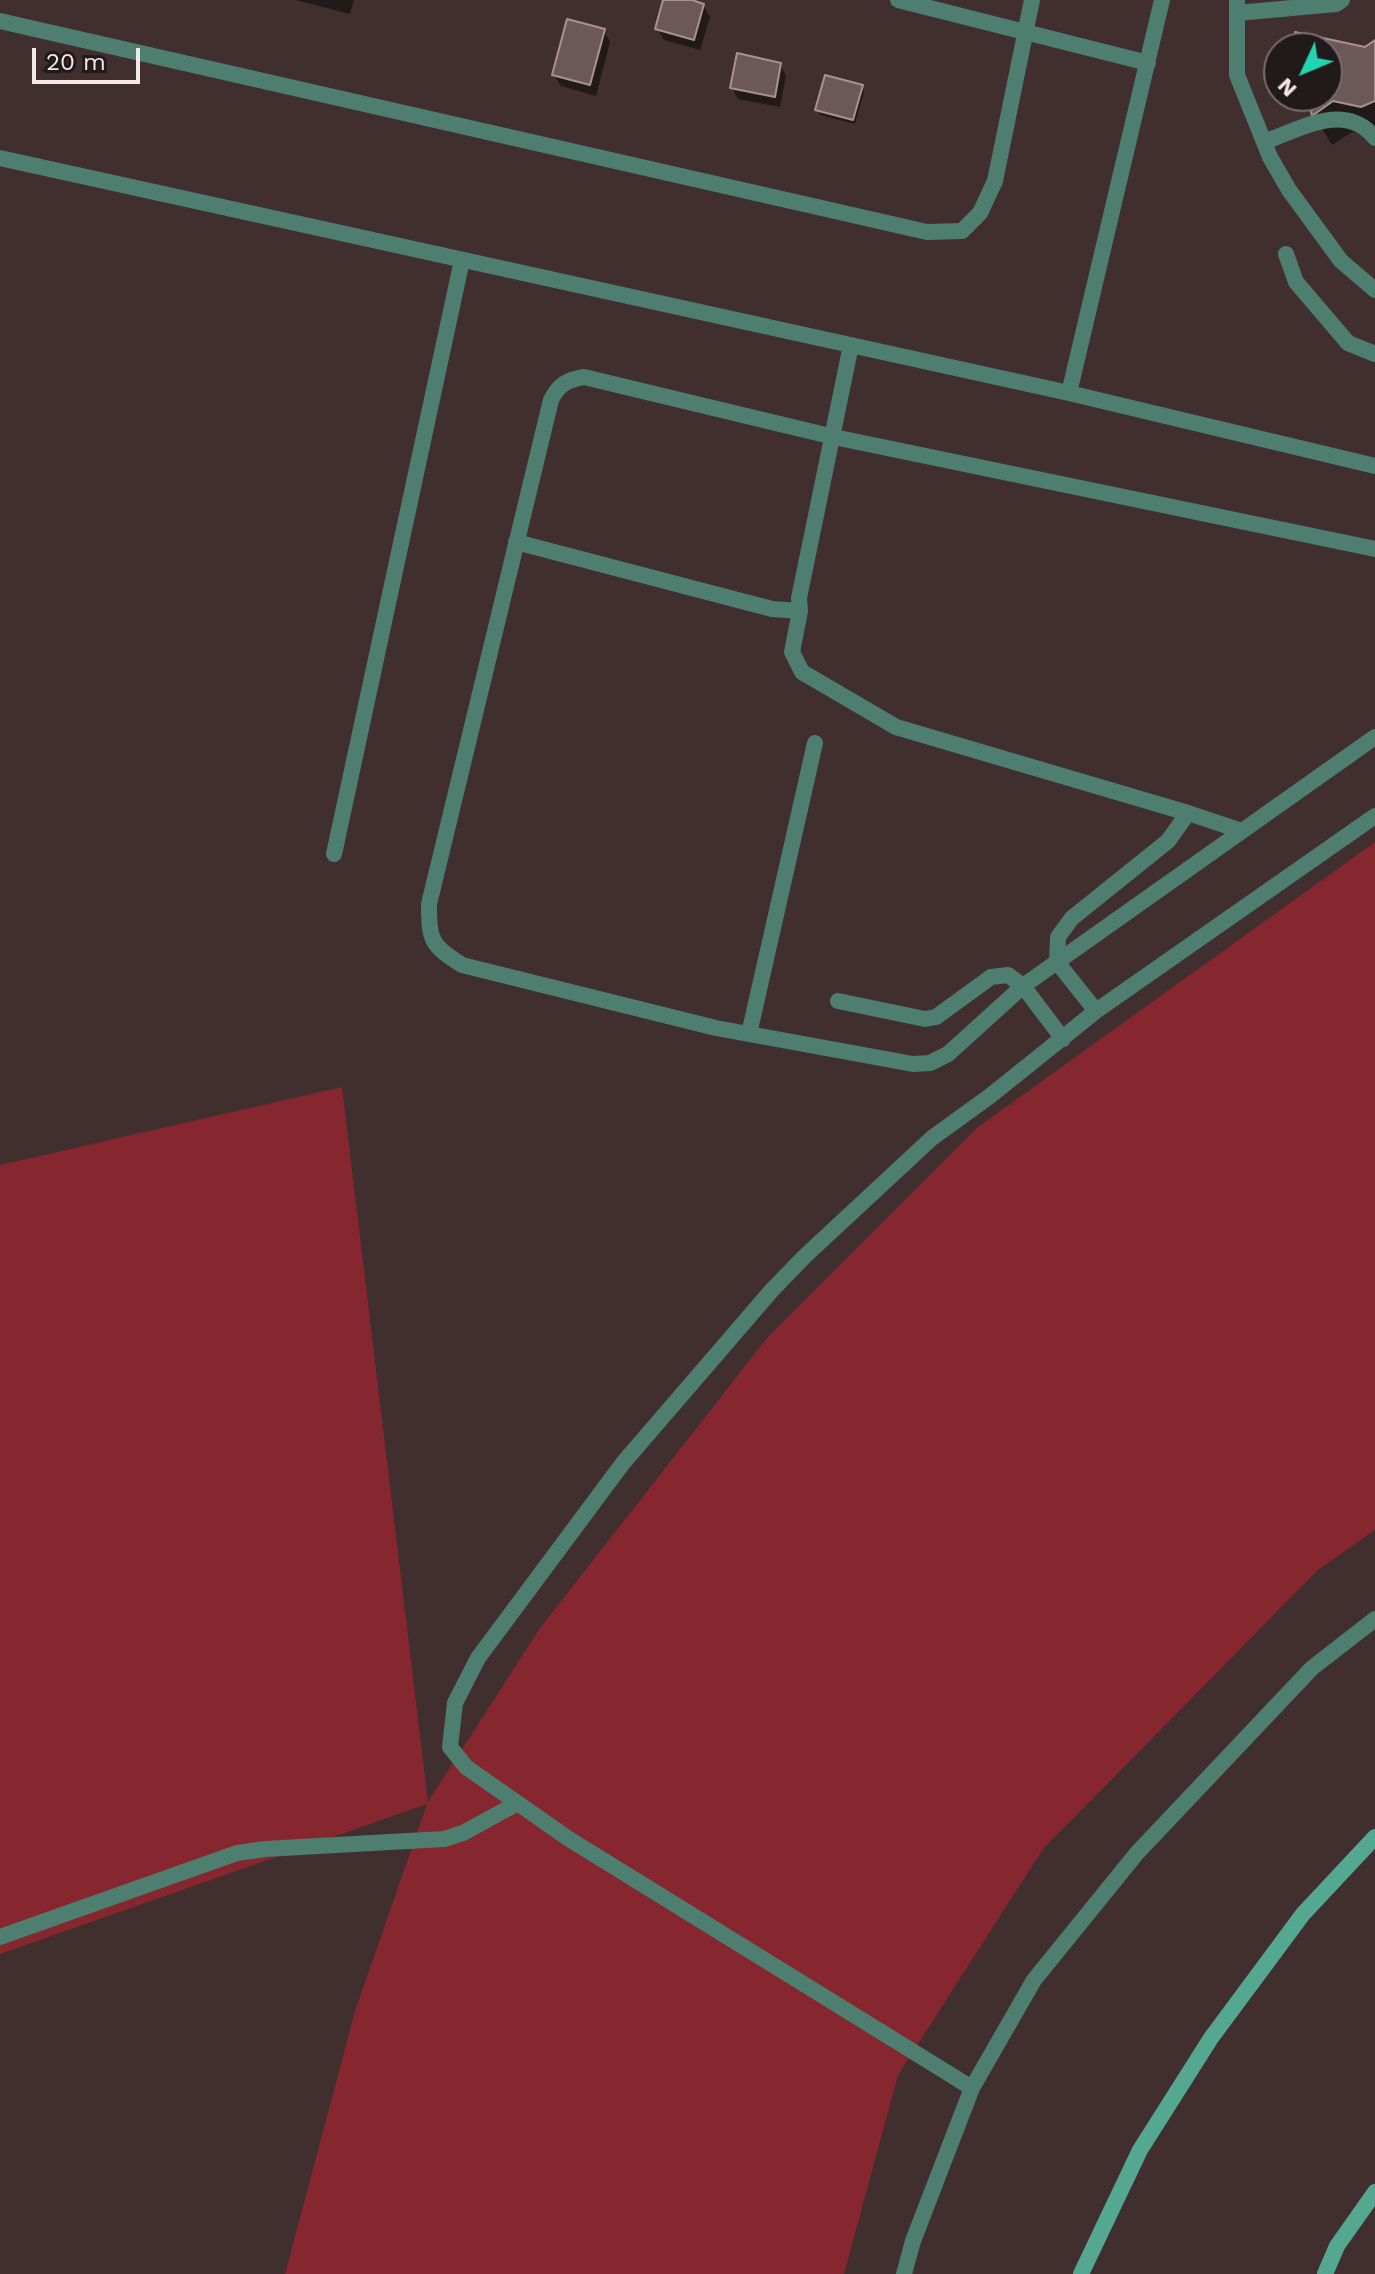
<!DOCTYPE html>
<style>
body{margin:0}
#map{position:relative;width:1375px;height:2274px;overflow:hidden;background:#412f2f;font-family:"Work Sans",sans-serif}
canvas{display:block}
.north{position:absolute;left:1263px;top:32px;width:80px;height:80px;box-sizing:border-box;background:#221a1a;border:2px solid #766c6c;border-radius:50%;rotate:226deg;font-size:22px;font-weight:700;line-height:32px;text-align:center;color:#f4e8e7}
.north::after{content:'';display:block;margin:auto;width:28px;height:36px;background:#20d5b0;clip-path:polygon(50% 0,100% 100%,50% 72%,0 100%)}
.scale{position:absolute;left:32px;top:48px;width:108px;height:36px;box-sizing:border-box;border:4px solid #f4e8e7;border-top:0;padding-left:10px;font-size:24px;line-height:28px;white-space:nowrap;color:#f4e8e7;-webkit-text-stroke:6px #221a1a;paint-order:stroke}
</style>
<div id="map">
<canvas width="1375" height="2274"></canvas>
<div class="north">N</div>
<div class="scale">20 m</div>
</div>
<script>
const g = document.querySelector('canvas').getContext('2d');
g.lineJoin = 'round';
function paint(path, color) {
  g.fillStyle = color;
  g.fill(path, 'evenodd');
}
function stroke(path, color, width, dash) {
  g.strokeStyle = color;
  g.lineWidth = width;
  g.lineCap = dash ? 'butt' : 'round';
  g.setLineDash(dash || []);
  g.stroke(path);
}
paint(new Path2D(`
 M1375 842V1530L1318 1570 1043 1849 898 2075 844 2274H285L355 2011 427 1804 0 1954V1165L342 1087 428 1802 540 1628 767 1338 978 1127Z`), '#86262e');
paint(new Path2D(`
 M296 0H354L350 14Z
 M665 0H685L703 5 710 17 700 50 664 40 657 28Z
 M604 31 610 42 596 96 561 86 554 75Z
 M1298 35 1365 49 1375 42V137L1352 132 1332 145 1314 115 1310 96H1327V48H1300Z
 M780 64 786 76 780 107 738 99 732 88Z
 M862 87 864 92 855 124 820 115 818 110Z`), '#0007');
const building = new Path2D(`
 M663 0H692L704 4 694 40 655 29Z
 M567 19 605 29 590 85 552 75Z
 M1295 32 1365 47 1375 40V101L1361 107 1333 101 1312 116 1308 96H1327V48H1298Z
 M737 53 781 63 775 97 730 88Z
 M825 75 863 85 853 120 815 110Z`);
paint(building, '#6c5858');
stroke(building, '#a89291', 2);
stroke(new Path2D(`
 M0 1937 237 1853 265 1849 444 1839 463 1833 516 1804`), '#4d7e70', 16);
stroke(new Path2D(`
 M898 0 1148 63
 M1237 0V75L1270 157 1289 190 1341 261 1375 290
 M1237 13 1336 4 1342 0
 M0 21 927 232 962 231 980 213 995 181 1032 0
 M1264 142C1301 129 1345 101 1375 138
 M0 158 1069 393 1375 466
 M1286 254 1296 282 1348 343 1375 354
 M851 345 799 598 800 611 792 652 802 672 896 727 1188 813 1242 831
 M1069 393 1162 0
 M516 542 772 609 800 611
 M1375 549 834 437 584 377C567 380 559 384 551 400L429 904C429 941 431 945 462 965L716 1028 913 1064 930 1063 948 1054 1023 986 1375 737
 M334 854 462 260
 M838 1001 925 1019 936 1017 991 977 1008 975 1023 986 1063 1039
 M1096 1011 1057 962 1058 937 1072 918 1168 841 1188 813
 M749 1034 815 743
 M972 2088 569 1839 466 1767 450 1747 455 1703 478 1658 623 1463 772 1290 805 1256 932 1138 990 1096 1096 1011 1375 816
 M904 2274 913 2241 972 2088 1034 1980 1137 1853 1312 1668 1375 1619`), '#4d7e70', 16);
stroke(new Path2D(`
 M1081 2274 1140 2150 1211 2038 1303 1914 1375 1837
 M1325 2274 1337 2246 1375 2192`), '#54a790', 16);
</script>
